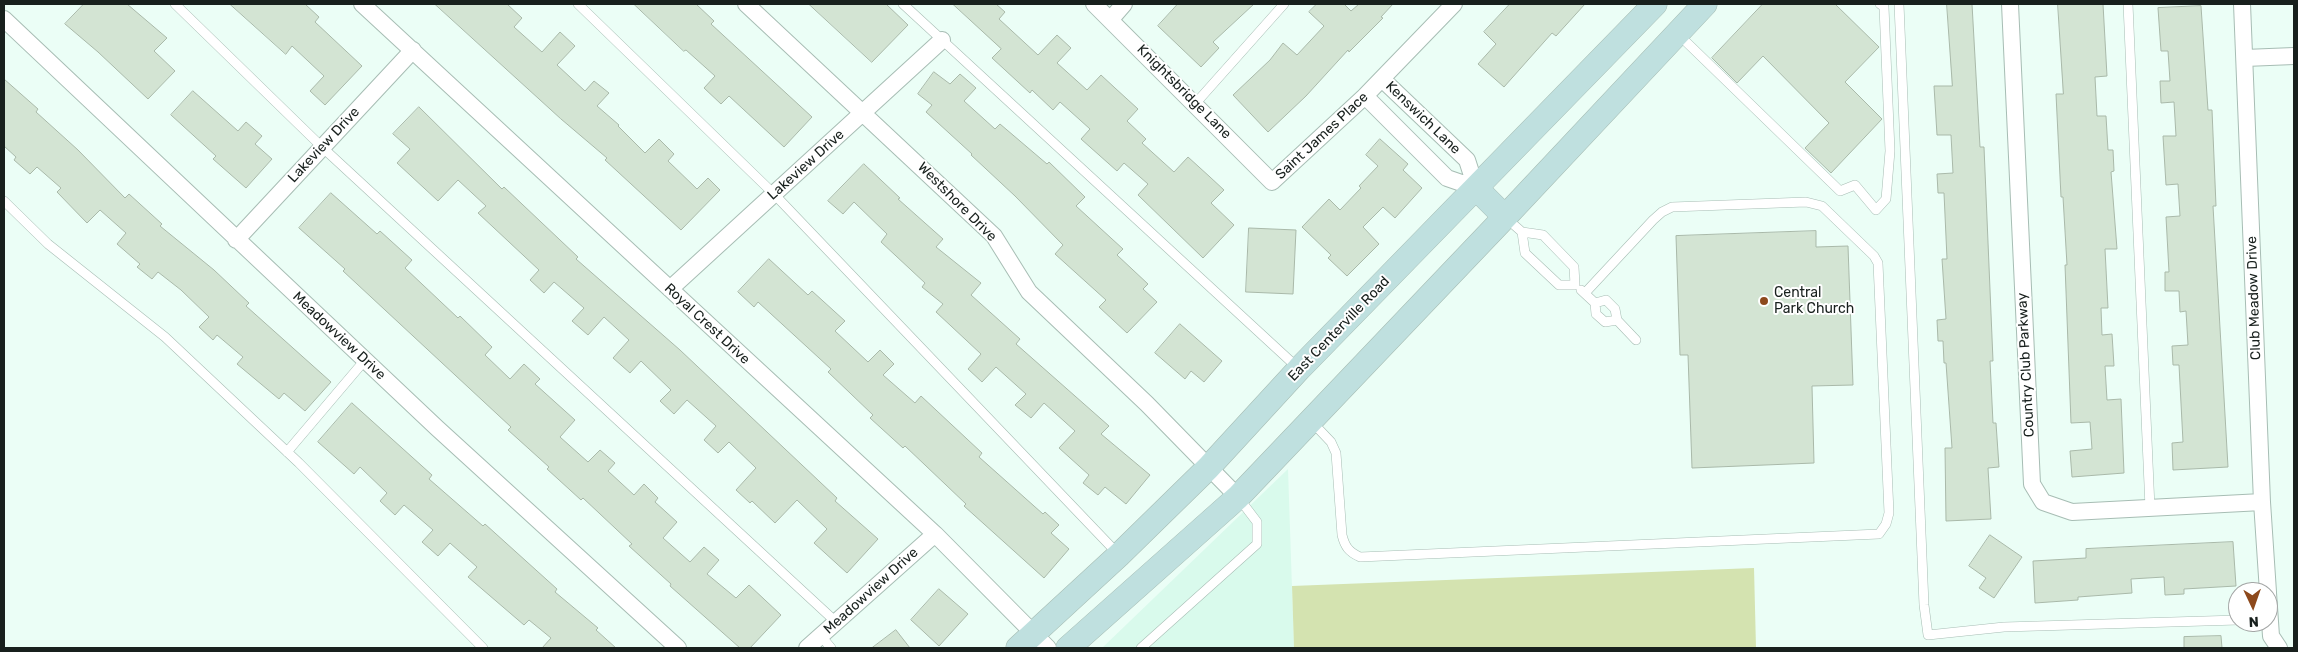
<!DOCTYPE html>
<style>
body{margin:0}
#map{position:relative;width:2298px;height:652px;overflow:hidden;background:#ebfef6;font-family:Rubik,sans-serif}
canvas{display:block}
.frame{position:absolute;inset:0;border:5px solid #18201d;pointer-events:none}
.north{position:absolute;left:2228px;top:582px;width:50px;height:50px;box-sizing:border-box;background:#fff;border:1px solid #a3a6a5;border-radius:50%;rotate:177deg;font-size:14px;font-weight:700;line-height:20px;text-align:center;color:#18201d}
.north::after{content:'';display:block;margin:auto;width:18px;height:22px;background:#8d491c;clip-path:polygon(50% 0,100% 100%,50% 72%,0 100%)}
</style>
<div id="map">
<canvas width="2298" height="652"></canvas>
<div class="frame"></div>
<div class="north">N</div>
</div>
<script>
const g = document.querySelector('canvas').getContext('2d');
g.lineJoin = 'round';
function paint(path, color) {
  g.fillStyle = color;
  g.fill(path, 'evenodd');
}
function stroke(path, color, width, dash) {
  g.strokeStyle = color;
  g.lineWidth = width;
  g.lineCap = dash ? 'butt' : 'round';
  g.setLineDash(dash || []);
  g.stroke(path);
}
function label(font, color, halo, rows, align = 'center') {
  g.font = font + ' Rubik,sans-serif';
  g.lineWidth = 4;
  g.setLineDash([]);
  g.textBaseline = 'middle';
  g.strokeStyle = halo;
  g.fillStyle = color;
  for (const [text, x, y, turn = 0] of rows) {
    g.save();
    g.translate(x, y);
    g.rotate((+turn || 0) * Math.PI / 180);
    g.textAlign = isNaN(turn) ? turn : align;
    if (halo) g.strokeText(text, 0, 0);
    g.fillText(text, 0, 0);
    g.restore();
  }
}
paint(new Path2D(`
 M1288 469 1294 648H1102Z`), '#d9faec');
paint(new Path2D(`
 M1754 568 1756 648H1294L1292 586Z`), '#d4e3b0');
const building = new Path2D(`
 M84 4H127L167 38 154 51 175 71 148 99 98 52 65 24Z
 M230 4H305L319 17 315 22 362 66 325 105 310 91 324 76 292 46 286 54Z
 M435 4H507L522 18 514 27 542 52 560 32 575 46 557 65 585 91 594 81 609 93 597 106 619 125 618 126 645 153 659 139 674 154 668 161 697 189 708 178 720 190 681 230 605 160 607 158 561 119Z
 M634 4H696L714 21 711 24 812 117 784 147 729 96 721 104 704 88 715 76 686 50 684 51Z
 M809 4H886L908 25 872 62Z
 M953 4H996L1005 12 999 19 1038 55 1057 35 1071 48 1057 63 1087 90 1101 75 1115 88 1138 109 1127 121 1146 139 1142 143 1174 172 1188 157 1210 177 1224 190 1211 203 1234 225 1203 258 1138 195 1148 184 1124 163 1117 171 1081 139 1090 129 1060 102 1053 110 1032 90 1030 93 992 58 1001 49Z
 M1178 4H1254L1213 42 1219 48 1201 67 1158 26Z
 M1317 4H1344L1351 11 1359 4H1393L1381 17 1383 18 1349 52 1348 50 1306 96 1268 132 1233 95 1270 60 1283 43 1297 55 1324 26 1309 12Z
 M1510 4H1585L1556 36 1552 33 1504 87 1478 64 1496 44 1484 32Z
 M1763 4H1835L1879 47 1845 82 1882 119 1831 173 1805 148 1829 123 1763 56 1737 83 1712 58Z
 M1947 4H1972L1980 147H1984L1993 361H1990L1993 423H1996L1999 467 1988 468 1991 519 1946 521 1945 448H1952L1946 363H1944L1943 341H1938L1937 320 1946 319 1942 259H1947L1944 193H1938L1937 174 1953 173 1951 135H1937L1934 86H1952Z
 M2058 4H2103L2107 76 2095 77 2097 116H2106L2108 150H2113L2114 171 2111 172 2117 249H2105L2108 308H2101L2102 335 2112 334 2114 366H2105L2107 400 2121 399 2124 473 2072 477 2070 451 2092 449 2090 422 2071 423 2065 265H2067L2063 197H2061L2056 94H2063Z
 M2201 6 2208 110H2212L2216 206H2213L2228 467 2173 470 2172 443 2183 442 2179 365H2173L2172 346 2188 345 2186 311 2180 312 2179 291H2165V272H2169L2166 217 2180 216 2178 184 2166 185 2163 136H2176L2174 102 2161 103 2160 81H2170L2168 51H2161L2158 8Z
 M934 72 950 84 960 74 976 88 964 101 995 129 1000 124 1047 164 1049 162 1085 197 1076 206 1123 249 1117 255 1148 284 1143 289 1157 302 1127 333 1099 307 1106 300 1055 254 1063 245 1015 196 971 155 972 154 926 112 932 105 918 94Z
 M4 79 38 109 36 112 78 150 125 198 129 194 162 224 160 226 214 270 249 303 246 306 331 382 305 411 284 393 279 399 237 364 243 357 217 335 213 340 199 327 209 317 181 290 158 272 152 279 137 267 140 264 117 244 126 233 100 210 87 223 57 192 61 188 37 167 30 174 14 160 16 157 4 146Z
 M193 91 238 131 246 122 262 136 255 144 272 159 246 188 213 159 216 156 171 115Z
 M419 107 502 189 504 187 578 257 576 259 680 350 837 498 835 501 878 539 847 573 814 543 827 529 797 500 775 523 752 501 750 503 736 490 756 468 729 442 718 453 704 440 716 426 687 400 674 414 660 401 671 390 641 361 630 373 613 358 629 340 604 317 588 335 572 321 584 308 554 282 544 293 530 280 539 270 478 213 486 206 458 180 438 201 397 163 410 149 393 134Z
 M1380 139 1408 164 1403 170 1422 188 1395 218 1383 207 1363 227 1379 244 1347 276 1328 258 1331 255 1302 227 1329 199 1340 210 1361 188 1359 186 1378 166 1366 155Z
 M864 164 900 198 898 199 943 239 936 247 981 283 971 295 1020 339 1016 344 1109 426 1101 434 1150 475 1126 504 1105 487 1098 495 1083 483 1089 475 1059 448 1075 431 1044 403 1031 418 1015 405 1026 394 996 367 982 382 968 369 981 354 936 312 943 304 922 287 925 283 881 242 887 234 854 202 843 214 828 201Z
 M331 193 377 234 380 231 412 260 405 268 458 318 460 316 492 347 485 355 510 379 524 364 540 379 535 384 575 420 560 437 588 462 600 450 615 463 608 471 634 495 644 484 658 498 655 502 677 522 663 538 690 562 704 547 719 560 707 574 736 598 749 585 781 615 750 648H740L670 586 671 584 629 546 632 544 583 498 581 500 547 469 549 467 508 430 511 427 343 271 345 269 299 228Z
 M1249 228 1296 230 1293 294 1246 292Z
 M1816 231V247L1848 246 1853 385 1812 386 1814 463 1692 468 1688 355H1680L1676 236Z
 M769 259 808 295 812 291 845 321 835 331 868 362 880 350 894 364 883 375 915 403 921 396 982 453 979 457 1043 514 1045 512 1059 525 1051 533 1069 549 1044 578 964 506 966 504 905 446 903 448 870 418 873 415 828 372 831 369 758 302 754 307 738 292Z
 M1180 324 1222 361 1204 382 1191 371 1185 379 1155 353Z
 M352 403 432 475 429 479 483 526 485 524 557 589 555 592 598 628 596 630 616 648H542L551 638 529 620 524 625 468 577 477 567 450 543 438 556 422 542 433 530 404 505 395 515 380 501 387 493 360 467 354 474 318 442Z
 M1990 535 2022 557 1994 598 1979 588 1986 578 1969 566Z
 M2233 542 2236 586 2184 589V594L2165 595 2164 577 2131 579 2132 593 2078 597V600L2035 603 2033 561 2086 558V549Z
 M939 589 968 614 939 646 911 620Z
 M896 630 910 648H872Z
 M2221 636 2222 648H2184V637Z`);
paint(building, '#d3e4d3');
stroke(building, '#a9b9a9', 1);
const service = new Path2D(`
 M175 4 322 147 836 622
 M578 4 774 194 1119 555
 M903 4 1299 369
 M1899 4 1924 605 1928 635 2004 627 2238 620
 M2128 4 2150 508
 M1678 34 1840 191 1855 185 1876 210 1886 199 1890 151 1884 7 1880 4
 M1195 104 1284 4
 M4 201 48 244 165 337 299 463 483 648
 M1505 217 1522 232 1543 235 1574 267 1575 285H1559L1525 253 1522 232
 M1581 290 1595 303 1606 300 1615 309 1617 320 1605 322 1596 314 1595 303
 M1617 320 1636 340
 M1312 422 1331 442 1336 453 1342 535C1345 547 1349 552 1360 557L1879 534 1886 524 1889 513 1878 263 1874 256 1822 206 1806 202 1672 207 1662 212 1653 220 1585 293
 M287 452 365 360
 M821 636 831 648
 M1141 648 1257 544V522L1238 497`);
const minor = new Path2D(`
 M362 4 935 534 1048 648
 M746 4 994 236 1029 292 1147 404 1238 497
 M1094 4 1272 182 1365 96 1454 4
 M2010 4 2032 484 2043 502 2072 512 2262 502
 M2242 4 2262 502 2268 592
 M4 19 437 428 678 648
 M1111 19 1124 4
 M2245 58 2294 56
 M1365 96 1447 178 1476 188 1467 160 1382 79
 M236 240 413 50
 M670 289 942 40
 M2268 593 2271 636 2279 648
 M807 648 935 534`);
const secondary = new Path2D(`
 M1476 188 1505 217
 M1018 648 1119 555 1208 468 1299 369 1655 4
 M1068 648 1238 497 1505 217 1705 4`);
stroke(service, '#a7bdb4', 10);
stroke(minor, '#a7bdb4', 18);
stroke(secondary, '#a7bdb4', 25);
stroke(service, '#fff', 9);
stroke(minor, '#fff', 16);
stroke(secondary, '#bfe0df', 24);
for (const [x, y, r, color] of [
 [1764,301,5,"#8d491c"]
]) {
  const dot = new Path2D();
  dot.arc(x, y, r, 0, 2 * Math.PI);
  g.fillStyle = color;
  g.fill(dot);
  stroke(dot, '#fff', 2);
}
label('14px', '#18201d', '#fff', [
 ["Knightsbridge Lane",1184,92,45],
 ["Kenswich Lane",1423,118,44],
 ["Saint James Place",1322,136,-43],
 ["Lakeview Drive",324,145,-47],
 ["Lakeview Drive",806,165,-42],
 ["Westshore Drive",957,202,45],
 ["Club Meadow Drive",2254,298,-92],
 ["Royal Crest Drive",707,324,43],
 ["East Centerville Road",1339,329,-46],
 ["Meadowview Drive",339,336,43],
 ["Country Club Parkway",2026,365,-93],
 ["Meadowview Drive",871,591,-42]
]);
label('14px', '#18201d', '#fff', [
 ["Central",1774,293],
 ["Park Church",1774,309]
], 'left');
</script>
